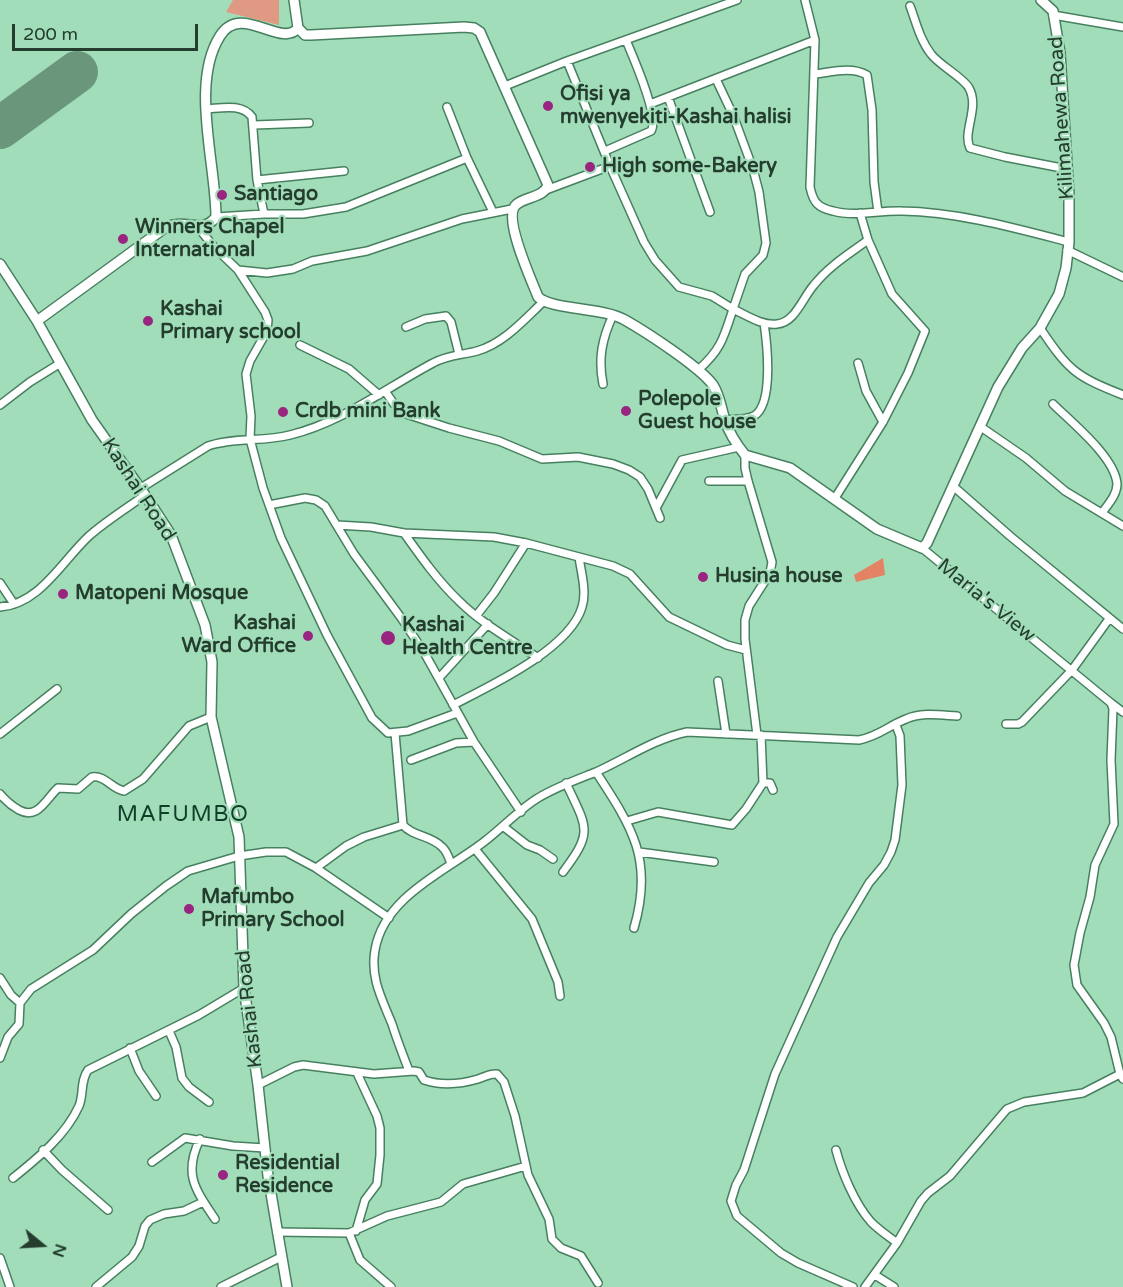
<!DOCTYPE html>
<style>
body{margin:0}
#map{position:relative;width:1123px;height:1287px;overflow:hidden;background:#a1ddb9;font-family:"Varela Round",sans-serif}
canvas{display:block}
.north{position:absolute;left:12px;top:1215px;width:60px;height:60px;-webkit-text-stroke:4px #a1ddb9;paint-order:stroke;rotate:108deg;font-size:16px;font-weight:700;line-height:24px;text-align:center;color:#253d2f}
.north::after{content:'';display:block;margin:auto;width:21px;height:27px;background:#253d2f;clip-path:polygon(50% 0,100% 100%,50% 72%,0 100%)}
.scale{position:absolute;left:12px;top:24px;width:186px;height:27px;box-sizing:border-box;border:3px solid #253d2f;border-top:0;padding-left:8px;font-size:18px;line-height:21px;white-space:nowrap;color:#253d2f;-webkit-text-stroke:4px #a1ddb9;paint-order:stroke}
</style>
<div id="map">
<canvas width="1123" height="1287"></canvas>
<div class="north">N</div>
<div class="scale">200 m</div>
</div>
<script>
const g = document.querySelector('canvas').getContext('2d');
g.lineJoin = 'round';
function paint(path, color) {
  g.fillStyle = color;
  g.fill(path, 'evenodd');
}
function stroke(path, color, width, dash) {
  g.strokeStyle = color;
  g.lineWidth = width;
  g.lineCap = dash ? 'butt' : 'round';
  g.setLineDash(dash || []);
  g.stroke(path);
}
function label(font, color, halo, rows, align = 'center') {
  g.font = font + ' "Varela Round",sans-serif';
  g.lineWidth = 4.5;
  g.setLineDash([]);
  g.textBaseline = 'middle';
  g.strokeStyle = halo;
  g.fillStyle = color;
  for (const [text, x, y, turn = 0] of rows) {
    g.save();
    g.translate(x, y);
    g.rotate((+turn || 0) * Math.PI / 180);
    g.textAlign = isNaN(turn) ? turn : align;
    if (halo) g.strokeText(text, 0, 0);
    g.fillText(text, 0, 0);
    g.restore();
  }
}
paint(new Path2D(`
 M233 0H279V25L226 12Z`), '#e09983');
paint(new Path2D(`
 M883 558 885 575 856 582 854 575Z`), '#e48264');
stroke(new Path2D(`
 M0 128 77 72`), '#6a977c', 42);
const minor = new Path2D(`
 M805 0 815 40 810 187C813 202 818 208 833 211 855 217 879 210 902 211 958 212 1015 228 1069 242
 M910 6C916 22 920 40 931 54 939 65 964 78 969 88 980 108 962 132 970 148L1005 157 1067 169
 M1053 15 1123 27
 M567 61 610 166 644 242 655 260 679 287 712 296 733 309C724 337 721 350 698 370
 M815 74C832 72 851 66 867 75L872 110 874 182 878 212
 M716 79 733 115 753 169 759 192 766 243 763 255 745 274 733 309C746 315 762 326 777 324 795 323 803 297 814 285 829 266 849 254 868 240
 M505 86 567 61 737 0
 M668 97 710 212
 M650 104 815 40
 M447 107 467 158 493 212
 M206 109C222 108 242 103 252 117L257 180 264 214
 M254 125 309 123
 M605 151 651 131C660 117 633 57 626 40
 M257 180 344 171
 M546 190 610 166
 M216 217 264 214H303L346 207 467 158
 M197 226 214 247 238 270 265 312 268 320 267 331 250 361 246 374 251 416 250 439 263 488 281 538 327 635 372 718 388 733 408 731 457 713
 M1067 250 1123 277
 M238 270 267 273 293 269 312 261 367 251 462 219 512 209
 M406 327 425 319 446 316 451 322 459 354
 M1040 328C1069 371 1075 376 1123 395
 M300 345 349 369 379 395
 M858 363 866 391 883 422
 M603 384C598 358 602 339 613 315
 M385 391 394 404 406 414 449 428 499 441 542 459 578 457 613 464 629 470 640 477 648 489 660 518
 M1053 404C1071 422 1115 457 1117 484 1117 495 1108 504 1102 513
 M0 405 30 382 59 364
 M725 420C734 419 746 420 754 416 774 404 767 343 764 323
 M981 427 1026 458 1065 491 1123 526
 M745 455V468L748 481 772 562 770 573 749 606 745 620V639L757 735
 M709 481H748
 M953 486 1010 536 1123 629
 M141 488 208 446C235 437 263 442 290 435 343 422 386 388 433 363 447 355 462 355 477 351 503 344 524 320 543 302
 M835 498 883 422 908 373 925 331 892 294 868 240 860 213
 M269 505 305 498 316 500 325 506 354 554 402 619 425 654 474 742 521 812
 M656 508 682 460 739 447
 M337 525 371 527 404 533 494 537 526 543 613 566 630 574 669 617 727 645 746 650
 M404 533C421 557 438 581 459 601 482 624 512 640 538 658
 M922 548 1111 703 1113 709 1111 760 1114 824 1095 865 1090 897 1080 933 1074 965 1077 985 1104 1023 1111 1037 1120 1074 1123 1079
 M0 583 14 604
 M0 607C40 604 62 561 89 536 106 521 127 508 145 495
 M476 616 494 593 526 543
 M439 678 488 624
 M718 681 726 734
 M1111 703 1123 712
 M453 705C490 686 570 649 582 607 587 592 581 572 579 557
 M1006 724H1018L1022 722 1072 670 1109 619
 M395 733 403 825C413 837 431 835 442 847 447 851 449 858 451 864
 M0 734 57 689
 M761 735 763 783
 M411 760 456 743 474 742
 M596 772C632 827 654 860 634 928
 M0 794C5 800 12 806 19 810 38 820 45 800 58 788L78 789 92 777C105 775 112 789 124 791L143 779 189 726 211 717
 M627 821 658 812 732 825 746 809 763 783H770L773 790
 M504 827 527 845 540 850 553 859
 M475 849 532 919 558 982 560 996
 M639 852 714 862
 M316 868 346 846 364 837 403 825
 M563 872C594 831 587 828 566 783
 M0 978 11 995 20 1003
 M169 1031 176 1047 182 1078 189 1087 209 1102
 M130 1048 139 1071 156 1096
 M0 1058 8 1037 19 1024 20 1003 31 989 93 950 131 914 166 886 188 871 239 856 266 852H286L316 868 389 918
 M409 1071C403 1055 397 1040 392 1024 382 999 370 978 375 950 384 896 447 871 485 841 502 828 521 808 538 798 556 787 576 780 596 772 627 758 654 739 687 732L859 740C879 736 888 726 906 719 922 712 940 715 957 716
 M258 1085 294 1067 303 1065 374 1074 414 1071 419 1072 424 1080C442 1086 461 1084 478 1079 485 1077 490 1073 497 1074L504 1082 515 1116 528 1175 549 1219 552 1239 561 1248 581 1256 598 1283
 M200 1139C183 1174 195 1189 215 1219
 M43 1150 62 1170 108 1210
 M836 1150C842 1173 855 1204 871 1222 879 1230 888 1236 897 1243
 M152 1162 185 1138 233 1146 265 1148
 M13 1178C38 1158 66 1135 79 1106 84 1094 80 1081 88 1070L199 1015 244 988
 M356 1231 365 1200 377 1184 380 1155V1128L377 1116 357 1073
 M277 1232 349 1233 387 1216 441 1202 463 1184 526 1166
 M349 1233 360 1260 391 1287
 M0 1258 10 1287
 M875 1275 894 1287
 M96 1287 132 1257 139 1246 145 1226 150 1220 164 1214 184 1211 203 1202
 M221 1287 281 1257
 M853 1287 798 1263 781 1253 737 1216 731 1201 736 1185 744 1170 775 1074 837 937 869 883 884 865 891 852 895 840 902 785 900 736 896 725
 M865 1287 897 1243 921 1201 928 1193 950 1176 1007 1109 1024 1102 1083 1093 1120 1074`);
const tertiary = new Path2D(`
 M298 28 305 35H311L464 27 474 28 480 32 548 185C543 198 527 196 517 204 501 215 532 281 538 297 551 310 602 307 625 320 646 332 700 367 713 385 720 396 721 408 725 420 729 433 737 445 745 455L790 468 877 529 922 548 927 543 998 387 1022 348 1040 328 1059 294 1066 268 1069 242V196L1060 53 1053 11 1041 0
 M0 264 37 321 92 420 145 495 171 535 205 625 212 662 211 717 239 837 244 988 258 1085 268 1176 287 1287
 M37 321 166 227C187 218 202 235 216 217 216 164 190 83 220 36 241 2 281 49 298 28L294 0`);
stroke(minor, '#478060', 10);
stroke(tertiary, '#478060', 12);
stroke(minor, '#fff', 7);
stroke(tertiary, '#fff', 9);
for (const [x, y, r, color] of [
 [548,106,6,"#9a2581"],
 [590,167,6,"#9a2581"],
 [222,195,6,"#9a2581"],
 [123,239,6,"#9a2581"],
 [148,321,6,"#9a2581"],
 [626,411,6,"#9a2581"],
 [283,412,6,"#9a2581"],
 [703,577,6,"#9a2581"],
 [63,594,6,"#9a2581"],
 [308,636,6,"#9a2581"],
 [388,638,8,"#9a2581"],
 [189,909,6,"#9a2581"],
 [223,1175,6,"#9a2581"]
]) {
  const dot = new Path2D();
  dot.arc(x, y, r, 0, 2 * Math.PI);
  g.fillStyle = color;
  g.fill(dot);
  stroke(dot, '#a1ddb9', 2);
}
label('bold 20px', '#253d2f', '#a1ddb9', [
 ["Ofisi ya",560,95],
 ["mwenyekiti-Kashai halisi",560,118],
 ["High some-Bakery",602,167],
 ["Santiago",234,195],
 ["Winners Chapel",135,228],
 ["International",135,251],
 ["Kashai",160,310],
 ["Primary school",160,333],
 ["Polepole",638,400],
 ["Guest house",638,423],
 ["Crdb mini Bank",295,412],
 ["Husina house",715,577],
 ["Matopeni Mosque",75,594],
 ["Kashai",296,624,"right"],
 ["Ward Office",296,647,"right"],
 ["Kashai",402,626],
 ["Health Centre",402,649],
 ["Mafumbo",201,898],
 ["Primary School",201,921],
 ["Residential",235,1164],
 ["Residence",235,1187]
], 'left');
label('20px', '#253d2f', '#a1ddb9', [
 ["Kilimahewa Road",1062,118,-94],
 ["Kashai Road",138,490,57],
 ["Maria's View",986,601,39],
 ["Kashai Road",250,1009,-96]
]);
g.letterSpacing = '1.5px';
label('22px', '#113e28', '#a1ddb9', [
 ["MAFUMBO",183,815]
]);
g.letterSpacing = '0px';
</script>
